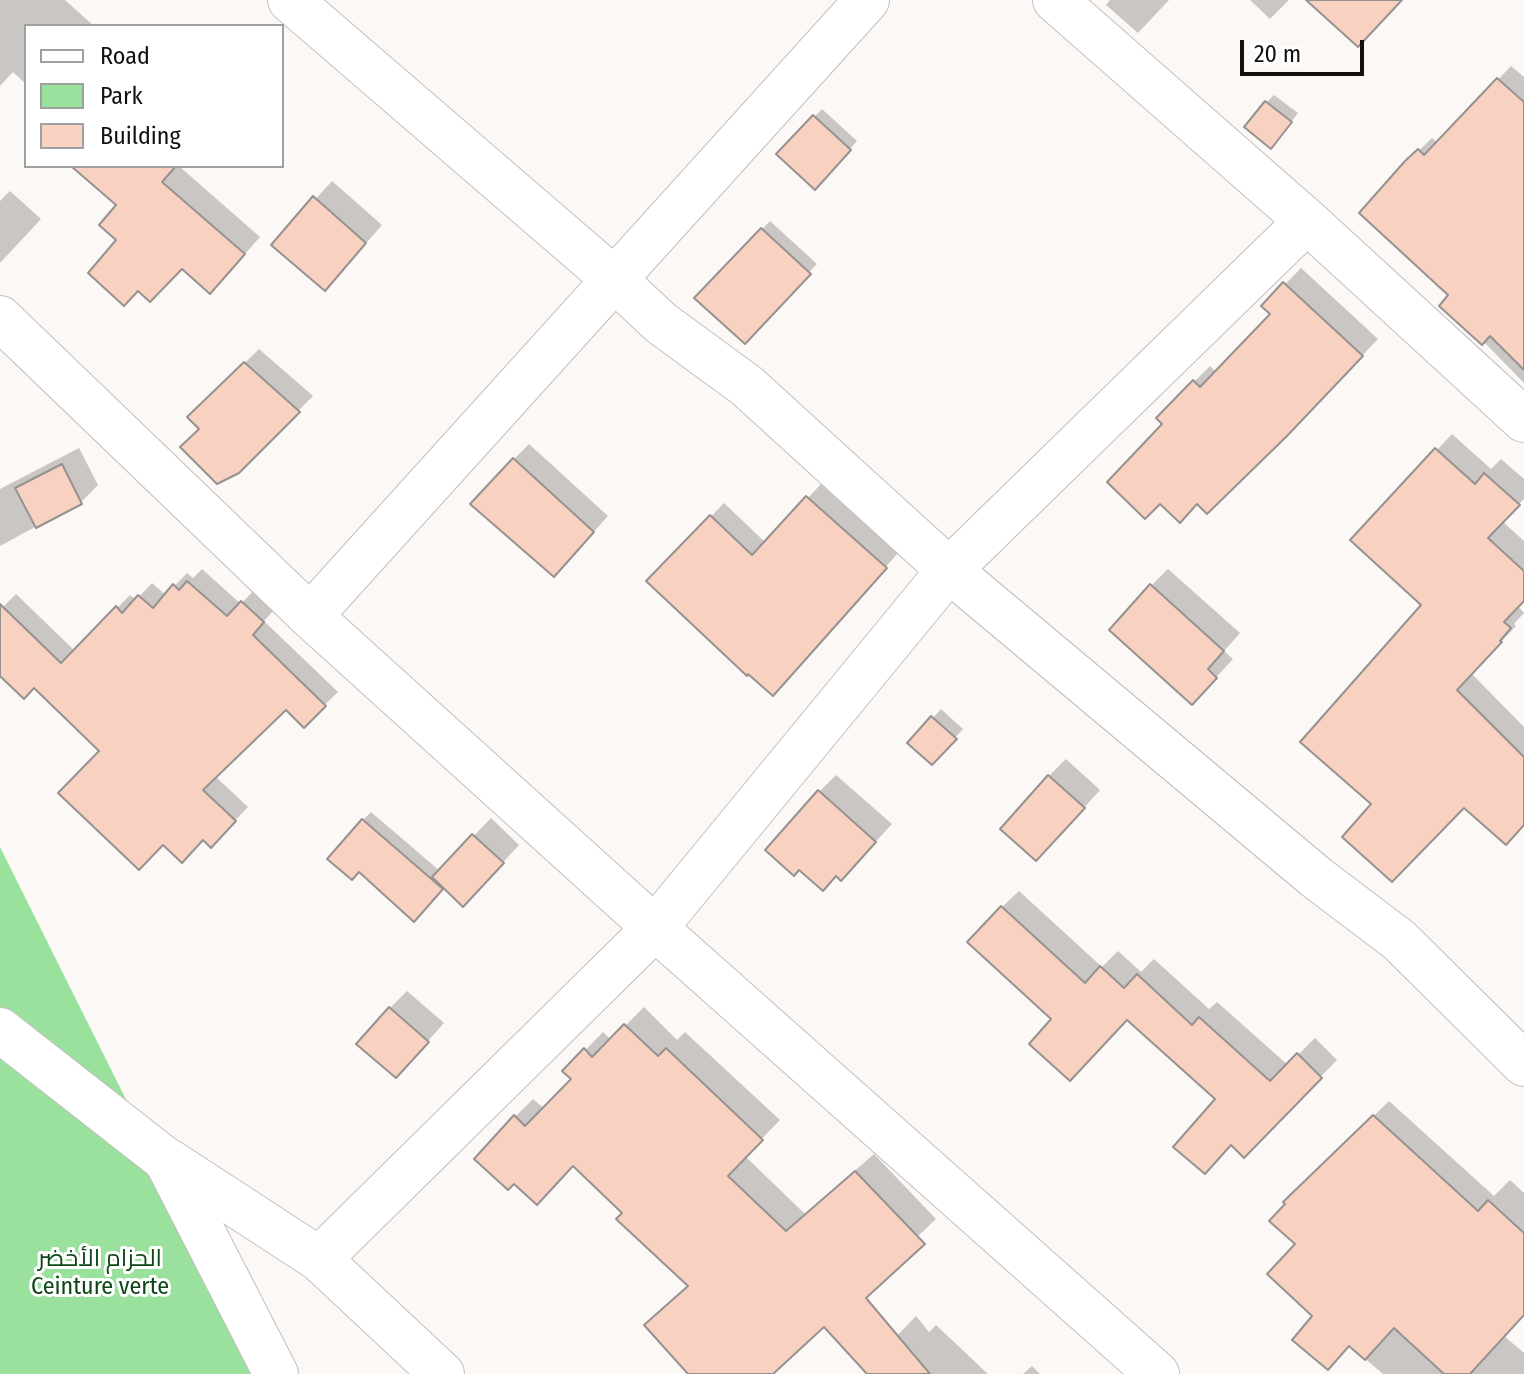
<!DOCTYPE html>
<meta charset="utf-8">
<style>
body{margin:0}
#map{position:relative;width:1524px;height:1374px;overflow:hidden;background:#fcf8f6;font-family:"Fira Sans Condensed",sans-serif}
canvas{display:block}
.legend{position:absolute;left:24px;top:24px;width:260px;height:144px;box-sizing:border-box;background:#fff;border:2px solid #a0a09f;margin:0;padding:10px 14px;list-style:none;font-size:24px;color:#121110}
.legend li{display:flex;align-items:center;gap:16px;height:40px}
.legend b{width:40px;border:2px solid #a0a09f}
.scale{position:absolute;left:1240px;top:40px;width:124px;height:36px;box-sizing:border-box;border:4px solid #121110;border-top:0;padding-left:10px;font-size:24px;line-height:28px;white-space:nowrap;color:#121110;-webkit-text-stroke:6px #fff;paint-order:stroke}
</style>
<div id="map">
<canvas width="1524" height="1374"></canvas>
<ul class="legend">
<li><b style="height:10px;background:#fff"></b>Road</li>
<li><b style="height:22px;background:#9be19e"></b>Park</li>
<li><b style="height:22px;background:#f9d1c1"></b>Building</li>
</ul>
<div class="scale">20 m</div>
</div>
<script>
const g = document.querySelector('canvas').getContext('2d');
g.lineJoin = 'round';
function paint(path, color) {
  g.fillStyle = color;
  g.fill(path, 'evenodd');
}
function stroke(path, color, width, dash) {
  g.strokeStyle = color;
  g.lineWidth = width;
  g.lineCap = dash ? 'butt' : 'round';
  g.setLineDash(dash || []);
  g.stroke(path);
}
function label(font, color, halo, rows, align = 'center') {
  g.font = font + ' "Fira Sans Condensed",Cairo,sans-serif';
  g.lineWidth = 6;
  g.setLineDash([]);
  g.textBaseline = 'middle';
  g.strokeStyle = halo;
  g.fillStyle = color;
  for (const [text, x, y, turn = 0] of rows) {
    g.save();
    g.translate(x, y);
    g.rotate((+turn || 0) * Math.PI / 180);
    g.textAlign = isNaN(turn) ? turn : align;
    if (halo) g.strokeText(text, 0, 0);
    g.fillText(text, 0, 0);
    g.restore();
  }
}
paint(new Path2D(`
 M0 847 263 1374H0Z`), '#9be19e');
paint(new Path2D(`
 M0 0H65L94 26H26V84L13 72 0 86Z
 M1110 0H1169L1138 33 1106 5Z
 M1250 0H1289L1270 19Z
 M1511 66 1524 77V383L1483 341 1451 295 1407 162 1432 138 1438 143Z
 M1274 95 1298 113 1279 138 1266 103Z
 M822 109 857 141 823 179 779 154Z
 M74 166H179L260 237 226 275 182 267 119 240V205Z
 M332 181 382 225 342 271 274 245Z
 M10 191 41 219 0 263V201Z
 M770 221 817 264 745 341 697 297Z
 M1301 268 1378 339 1303 418 1165 424 1194 382 1210 366 1217 373 1273 314 1264 306Z
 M259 349 313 396 238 471 190 417Z
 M1452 434 1491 469 1501 459 1524 479V499L1502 521 1524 541V599L1518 606 1524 613 1514 624 1516 626 1471 673 1524 727V824L1464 806 1374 803 1424 605 1353 540Z
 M529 444 608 516 569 559 514 459Z
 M79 448 98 485 81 502 0 546V489Z
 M821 484 898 553 786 681 749 672 649 581 724 503 766 543Z
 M202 569 241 604 255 589 276 608 264 621 338 692 304 725 286 707 215 776 248 807 211 845 102 751 34 686 0 673V610L16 594 75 651 130 595 136 600 152 583 166 595 187 573 193 578Z
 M1168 569 1240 633 1224 651 1233 659 1209 685 1151 586Z
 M941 709 963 729 932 763 910 743Z
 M1066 759 1100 790 1053 842 1049 776Z
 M836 775 892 824 858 861 837 874 819 792Z
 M371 812 440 871 491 818 519 845 480 887 444 886 421 911 360 870 363 820Z
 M1019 891 1102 967 1118 951 1141 972 1154 959 1209 1009 1217 1002 1288 1065 1315 1038 1337 1060 1244 1155 1232 1143 1218 1099 1127 1018 1054 1019 1002 907Z
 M407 991 444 1023 412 1059 390 1008Z
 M644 1007 677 1040 685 1032 780 1120 745 1156 805 1214 874 1154 936 1219 773 1374H703L690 1285 625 1213 574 1164 555 1184 515 1117 533 1099 545 1109 574 1079 565 1071 603 1032 611 1040Z
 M1389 1101 1494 1196 1510 1180 1524 1193V1313L1504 1336 1524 1353V1374H1383L1315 1316 1286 1202Z
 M916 1316 929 1332 936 1325 988 1374H870L865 1369Z
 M1032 1366 1040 1374H1023Z`), '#0003');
const building = new Path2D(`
 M1306 0H1402L1358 47Z
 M1497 78 1524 102V370L1490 336 1482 345 1439 306 1448 295 1359 213 1405 161 1418 149 1424 155Z
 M1265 101 1292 122 1271 149 1244 127Z
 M813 115 851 150 815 190 776 154Z
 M71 166H176L162 182 245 254 210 294 182 269 150 302 138 291 124 306 88 273 116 240 99 225 116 205Z
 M313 196 366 243 325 291 271 245Z
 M761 228 811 274 745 344 694 298Z
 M1283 282 1363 356 1287 436 1207 514 1197 504 1180 523 1160 504 1145 519 1107 482 1162 424 1156 418 1193 380 1200 387 1270 314 1261 306Z
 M244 362 300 412 239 473 217 484 180 447 199 429 187 417Z
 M1435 448 1475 484 1484 473 1520 505 1488 538 1524 571V601L1504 622 1511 628 1500 641 1502 642 1457 690 1524 757V825L1506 845 1464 808 1392 882 1342 837 1371 804 1300 742 1421 605 1350 540Z
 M513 458 594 532 554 577 470 504Z
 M62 464 82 504 36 528 15 488Z
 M806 496 887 568 773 696 748 674 747 676 646 581 710 515 752 555Z
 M187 581 227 616 241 601 264 622 253 635 326 706 304 728 286 710 203 790 236 821 211 848 203 840 182 863 163 845 139 870 58 793 99 751 34 688 24 699 0 676V604L61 663 116 606 122 613 138 595 153 608 173 584 179 590Z
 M1150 584 1224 651 1208 669 1217 678 1192 705 1109 630Z
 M931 716 957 739 932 765 907 743Z
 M1048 775 1085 808 1036 861 1000 829Z
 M818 790 876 842 841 881 836 876 823 891 799 870 794 876 765 850Z
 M362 819 443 889 414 922 359 872 352 880 327 859Z
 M472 834 504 863 463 907 432 877Z
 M1001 906 1085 983 1100 966 1124 988 1137 974 1192 1025 1199 1017 1270 1081 1297 1053 1322 1078 1244 1158 1231 1145 1205 1174 1173 1147 1215 1099 1127 1020 1070 1081 1029 1044 1051 1019 967 942Z
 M389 1007 429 1042 396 1078 356 1044Z
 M624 1024 658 1056 666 1048 763 1140 728 1176 786 1231 855 1171 925 1244 866 1298 930 1374H867L824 1327 773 1374H688L644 1325 688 1286 616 1219 622 1213 573 1166 537 1205 514 1184 508 1190 474 1159 514 1115 525 1126 571 1079 562 1071 584 1048 592 1057Z
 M1373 1115 1478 1211 1488 1200 1524 1233V1315L1470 1374H1444L1394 1328 1365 1360 1349 1346 1328 1370 1292 1340 1312 1316 1267 1274 1295 1244 1269 1221 1285 1204 1283 1202Z`);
paint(building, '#f9d1c1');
stroke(building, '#969290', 2);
const street = new Path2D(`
 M290 0 615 280 661 323 747 386 949 570 1317 878 1399 940 1524 1064
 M1055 0 1307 221 1524 420
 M0 318 310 616 655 928 1157 1374
 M310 616 867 0
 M0 1030 166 1160 276 1374
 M167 1160 319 1259 442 1374
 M319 1259 655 928 949 570 1307 221`);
stroke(street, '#c3bfbe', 46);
stroke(street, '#fff', 44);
label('24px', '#0f4618', '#fff', [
 ["الحزام الأخضر",100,1259],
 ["Ceinture verte",100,1287]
]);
</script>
